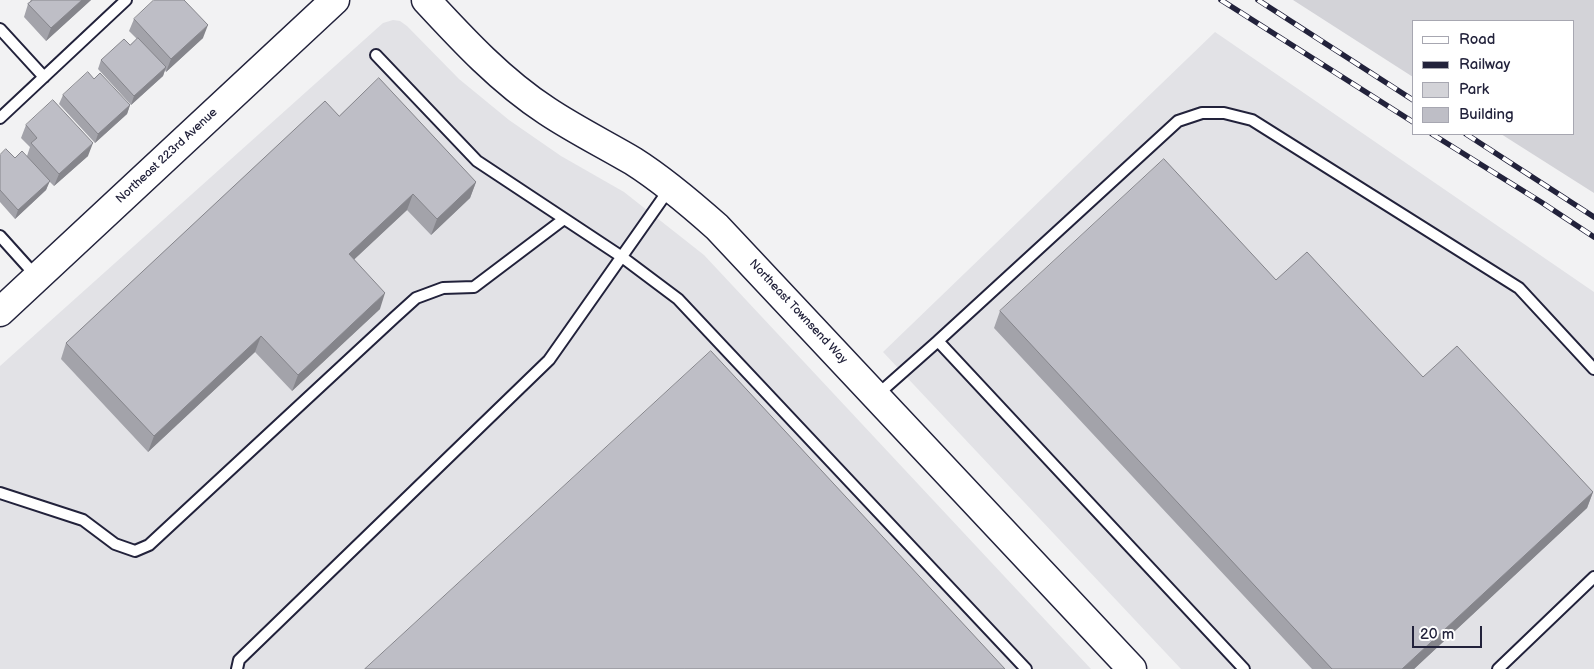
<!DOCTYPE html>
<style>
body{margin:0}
#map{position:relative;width:1594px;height:669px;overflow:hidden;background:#f2f2f3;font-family:"Balsamiq Sans",sans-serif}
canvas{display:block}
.legend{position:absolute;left:1412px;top:20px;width:162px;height:115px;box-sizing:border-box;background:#fff;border:1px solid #a7a7b1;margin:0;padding:6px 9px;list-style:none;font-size:15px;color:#22223b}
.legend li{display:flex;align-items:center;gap:10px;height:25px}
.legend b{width:25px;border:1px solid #a7a7b1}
.scale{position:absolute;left:1412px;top:626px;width:70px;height:22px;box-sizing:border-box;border:2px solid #22223b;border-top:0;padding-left:6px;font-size:15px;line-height:18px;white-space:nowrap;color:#22223b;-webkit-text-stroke:4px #fff;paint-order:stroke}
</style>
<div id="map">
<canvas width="1594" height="669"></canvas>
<ul class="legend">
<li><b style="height:6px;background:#fff"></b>Road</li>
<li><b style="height:6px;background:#22223b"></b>Railway</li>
<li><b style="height:14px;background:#d3d3d8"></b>Park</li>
<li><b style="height:14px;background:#bebec6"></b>Building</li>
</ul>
<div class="scale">20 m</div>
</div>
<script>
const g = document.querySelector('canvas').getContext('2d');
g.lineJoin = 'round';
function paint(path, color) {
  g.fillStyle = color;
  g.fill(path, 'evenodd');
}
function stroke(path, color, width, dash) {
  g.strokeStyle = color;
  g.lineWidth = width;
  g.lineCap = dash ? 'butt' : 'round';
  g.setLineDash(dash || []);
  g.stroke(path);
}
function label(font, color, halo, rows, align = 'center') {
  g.font = font + ' "Balsamiq Sans",sans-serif';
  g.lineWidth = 4.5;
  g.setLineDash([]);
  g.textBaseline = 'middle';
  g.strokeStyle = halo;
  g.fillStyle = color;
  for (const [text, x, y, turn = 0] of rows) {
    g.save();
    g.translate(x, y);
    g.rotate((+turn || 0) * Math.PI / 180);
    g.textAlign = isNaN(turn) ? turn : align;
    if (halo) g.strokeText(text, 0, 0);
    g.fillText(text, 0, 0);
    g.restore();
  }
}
paint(new Path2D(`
 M393 20 400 21 407 26 459 79 509 120 561 156 624 192 704 255 1091 669H0V366L383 23Z
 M1215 32 1594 292V669H1181L883 352Z`), '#e2e2e6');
paint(new Path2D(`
 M1293 0H1594V193L1501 134H1573V21H1413V77Z`), '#d3d3d8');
const lane = new Path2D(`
 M0 29 44 77
 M376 55 477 161 622 257 678 299 1026 669
 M0 118 126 0
 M0 236 36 276
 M938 341 1178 121 1202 113H1224L1252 120 1519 288 1594 369
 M877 395 938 341 1244 669
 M0 493 83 520 115 544 135 551 149 545 395 317 416 298 443 288 474 287 564 219
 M237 669 239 660 549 360 670 188
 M1498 669 1594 577`);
const secondary = new Path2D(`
 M426 0C463 40 501 81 547 111 574 129 604 144 633 161 663 180 690 203 717 227L1132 669
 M0 312 335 0`);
stroke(lane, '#22223b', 14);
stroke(secondary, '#22223b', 31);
stroke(lane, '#fff', 10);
stroke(secondary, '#fff', 28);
const rail = new Path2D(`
 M1221 0 1413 122
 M1258 0 1413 100
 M1432 134 1541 202 1594 237
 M1466 134 1594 217`);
stroke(rail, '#22223b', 5.5);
stroke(rail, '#fff', 4, [11]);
paint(new Path2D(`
 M30 0H91L46 41 24 17 28 4 31 1Z
 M134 19 203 38 166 72 165 70 163 76 131 105 98 69 101 60 130 45 137 39 129 31Z
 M94 79 130 105 127 114 95 143 59 104 63 95Z
 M339 116 476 182 470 198 431 235 407 210 354 259 380 309 292 391 255 352 148 452 61 359 66 343Z
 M26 125 88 156 54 186 49 181 46 190 15 219 0 202V155L15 158 27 156 30 147 21 138Z
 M1276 280 1423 377 1593 492 1587 508 1414 669H1312L994 328 1000 311Z`), '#a3a3aa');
paint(new Path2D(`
 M82 0H91L46 41 51 28Z
 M208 25 203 38 166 72 171 59Z
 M166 67 163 76 131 105 134 96Z
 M130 105 127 114 95 143 98 134Z
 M93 143 88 156 54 186 59 174Z
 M50 181 46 190 15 219 18 210Z
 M476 182 470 198 431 235 437 219Z
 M413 194 407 210 343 270 349 254Z
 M385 293 380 309 292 391 298 375Z
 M261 336 255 352 148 452 154 436Z
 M1593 492 1587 508 1414 669H1402Z`), '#85858b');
const building = new Path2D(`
 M33 0H82L51 28 28 4Z
 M154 0H184L208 25 171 59 134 19Z
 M138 38 166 67 134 96 101 60 124 39 130 45Z
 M88 72 94 79 100 73 130 105 98 134 63 95Z
 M379 78 476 182 437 219 413 194 349 254 385 293 298 375 261 336 154 436 66 343 325 101 339 116Z
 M53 100 93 143 59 174 31 143 37 138 26 125Z
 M6 149 15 158 22 151 50 181 18 210 0 190V155Z
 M1164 159 1276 280 1307 252 1423 377 1457 346 1593 492 1402 669H1332L1000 311Z
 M711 351 1005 669H365Z`);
paint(building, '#bebec6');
stroke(building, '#85858b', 1);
label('12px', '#22223b', '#fff', [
 ["Northeast 223rd Avenue",167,156,-43],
 ["Northeast Townsend Way",798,312,47]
]);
</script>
